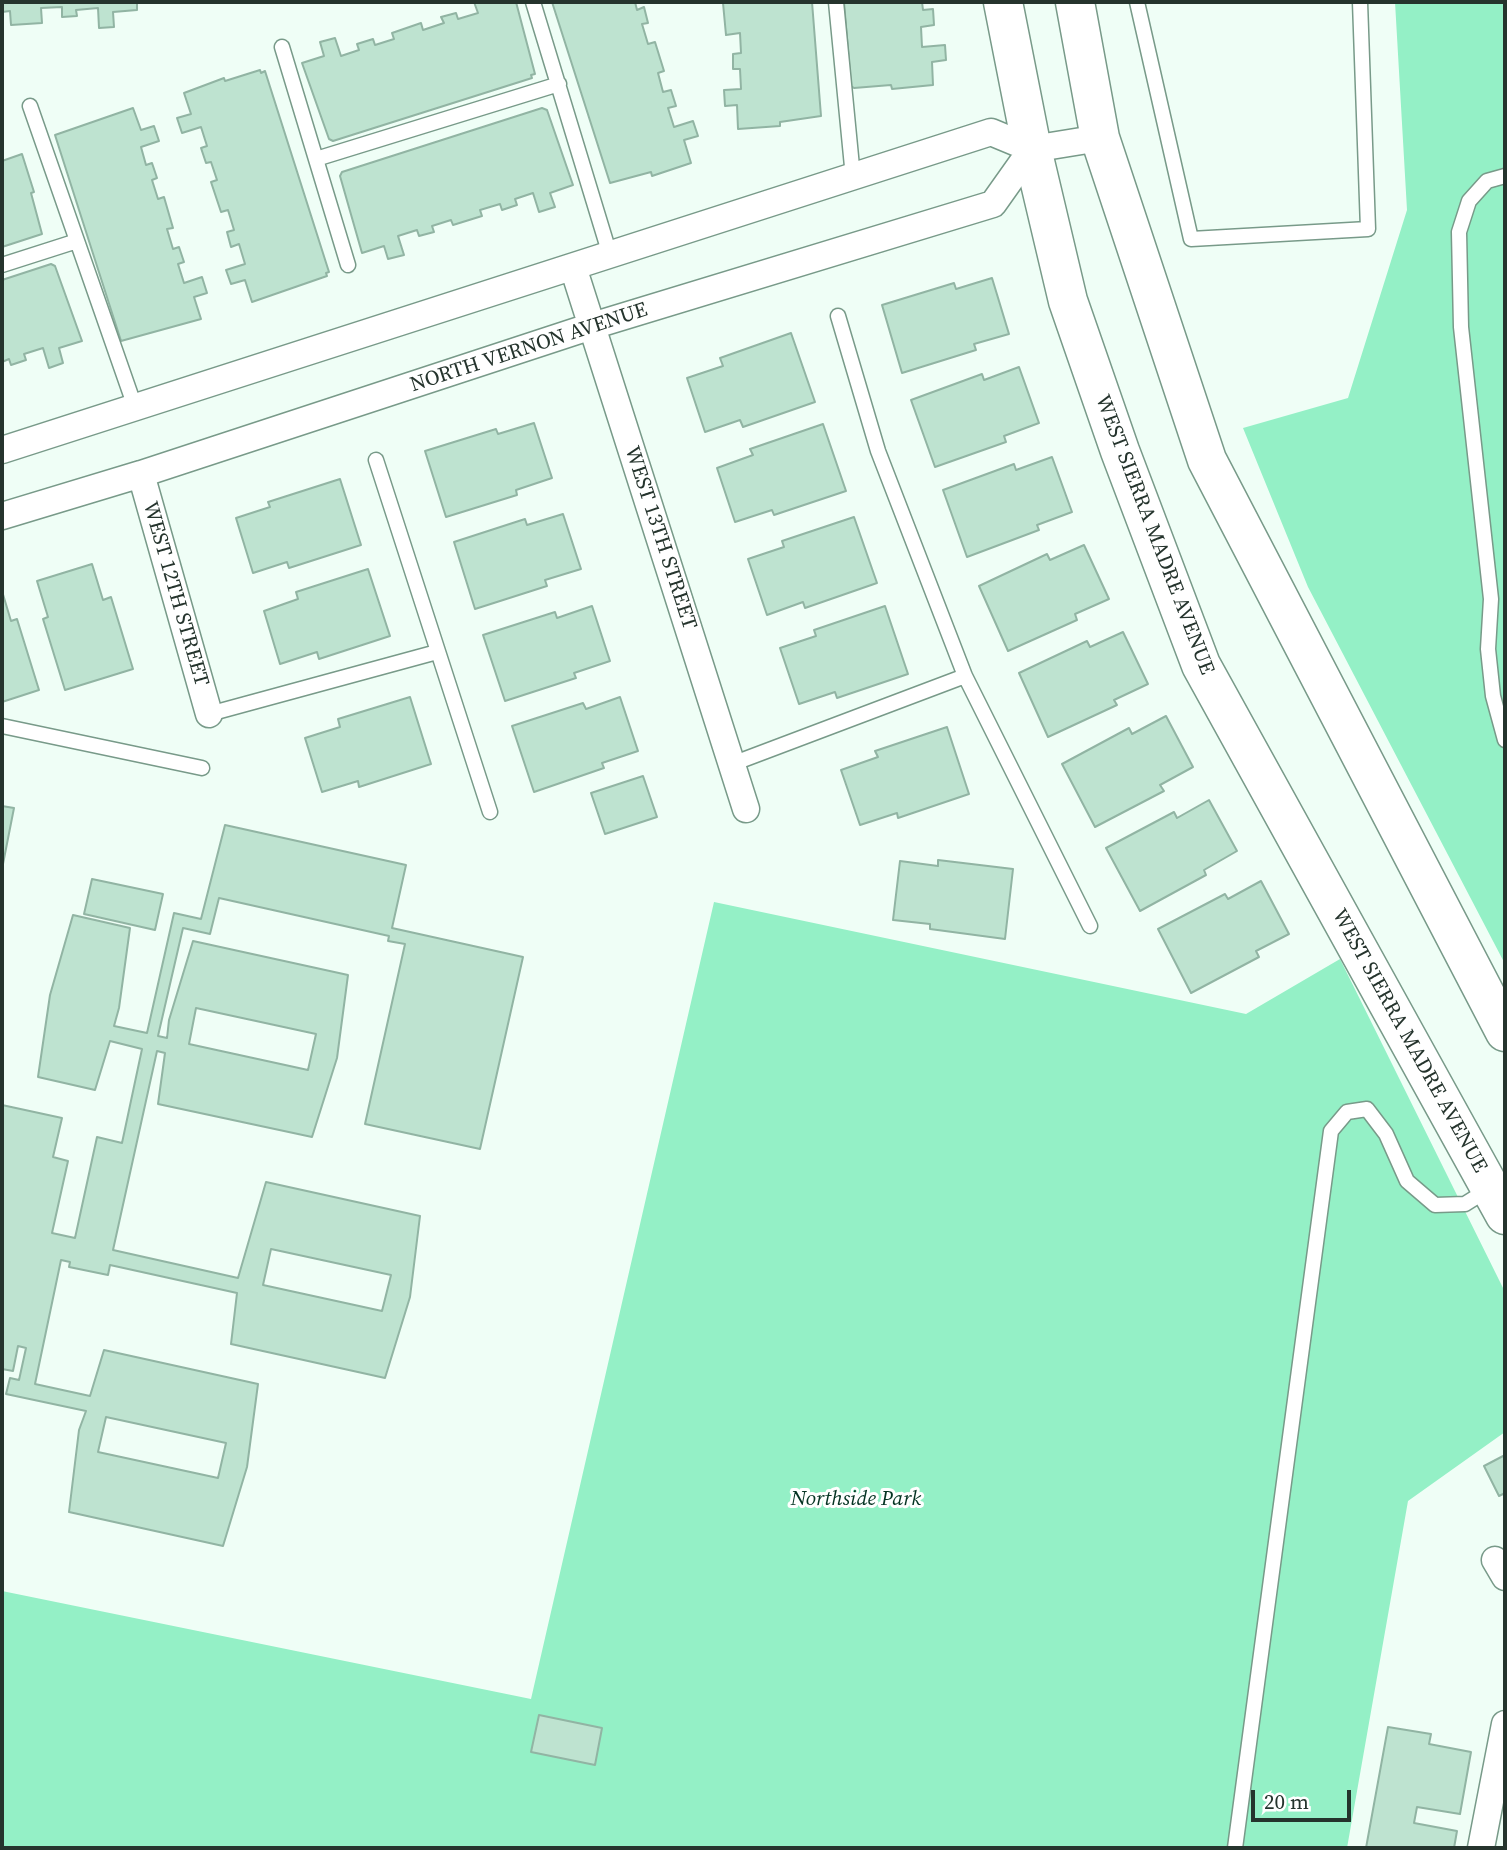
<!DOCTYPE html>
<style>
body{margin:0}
#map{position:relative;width:1507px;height:1850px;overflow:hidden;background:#effef6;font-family:"Source Serif 4",serif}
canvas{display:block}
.frame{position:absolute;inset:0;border:4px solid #25342d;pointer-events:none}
.scale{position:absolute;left:1251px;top:1790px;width:100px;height:32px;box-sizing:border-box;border:4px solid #25342d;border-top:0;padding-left:9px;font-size:21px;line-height:24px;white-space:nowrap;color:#25342d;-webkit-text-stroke:5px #fff;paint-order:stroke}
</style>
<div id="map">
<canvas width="1507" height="1850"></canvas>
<div class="frame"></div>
<div class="scale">20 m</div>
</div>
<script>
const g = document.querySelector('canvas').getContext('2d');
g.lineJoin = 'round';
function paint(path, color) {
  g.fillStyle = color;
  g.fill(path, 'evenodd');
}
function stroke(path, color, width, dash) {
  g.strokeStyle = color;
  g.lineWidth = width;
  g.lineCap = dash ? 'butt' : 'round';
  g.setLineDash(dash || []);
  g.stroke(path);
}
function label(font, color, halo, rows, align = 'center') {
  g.font = font + ' "Source Serif 4",serif';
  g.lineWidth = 6;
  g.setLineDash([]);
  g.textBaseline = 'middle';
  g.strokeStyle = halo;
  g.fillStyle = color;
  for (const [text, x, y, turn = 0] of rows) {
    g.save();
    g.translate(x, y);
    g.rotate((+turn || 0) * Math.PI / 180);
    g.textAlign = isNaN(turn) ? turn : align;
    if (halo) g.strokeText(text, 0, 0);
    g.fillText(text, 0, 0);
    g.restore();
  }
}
paint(new Path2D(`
 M1395 2H1505V964L1308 587 1243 428 1348 398 1407 210Z
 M714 902 1246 1014 1340 959 1505 1292V1432L1408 1501 1347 1848H2V1591L531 1699Z`), '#94f0c6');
const building = new Path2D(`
 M2 2H137V10L113 12 114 27 99 28 98 8 76 10 77 16 62 17V7L41 8 42 23 11 25 10 11 2 12Z
 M474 2H516L535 74 531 75 532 78 333 141 329 139 302 63 324 56 320 42 335 38 341 56 359 50 357 44 373 39 375 45 394 39 392 33 421 23 423 30 444 23 441 17 456 13 458 19 478 13Z
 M552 2H635L637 10 644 7 648 23 642 24 648 44 655 42 664 71 658 73 663 92 671 90 676 106 668 108 674 127 693 121 698 136 684 140 691 163 652 176 651 172 610 183Z
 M812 2 821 116 780 122V126L738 129 737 105 725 106 724 90 741 89 740 69H733V54L741 53 740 33 726 35 723 3Z
 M844 2H922L923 10 933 9 934 25 921 27 922 47 945 45 946 60 932 62 933 85 892 89 891 85 854 88 851 86Z
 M260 70 261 73 265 71 329 272 326 273 327 276 252 302 245 280 231 284 226 270 245 264 239 244 231 247 227 232 234 230 228 210 221 212 211 182 217 180 211 162 206 163 201 148 207 146 201 127 182 133 177 118 191 114 184 93 224 78 225 81Z
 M133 108 141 130 154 126 159 141 141 147 146 165 152 163 157 178 152 180 158 199 164 197 173 228 167 229 173 249 179 247 184 262 178 264 184 283 202 277 207 293 194 297 201 319 121 341 55 135Z
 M542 108 547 110 573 185 550 193 555 207 539 212 533 193 515 199 517 205 502 210 500 204 480 210 482 216 453 225 451 220 432 226 434 232 419 236 417 230 398 236 404 255 388 259 384 246 362 253 340 176 342 172Z
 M22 154 34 192 31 193 42 234 2 247V161Z
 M51 264 55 266 82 341 59 348 63 363 49 368 43 348 24 354 26 360 11 365 9 359 2 362V280Z
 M992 278 1009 334 974 344 976 350 902 373 882 305 954 283 956 289Z
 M791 333 815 402 743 427 740 420 705 432 687 378 723 366 720 358Z
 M1019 367 1039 423 1004 436 1006 442 935 467 911 400 982 374 984 380Z
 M534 423 552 478 516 490 517 495 446 517 425 451 496 429 498 434Z
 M823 424 846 491 774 515 772 510 735 522 717 468 753 455 750 449Z
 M1052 457 1072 512 1037 525 1039 530 967 557 943 490 1014 464 1016 470Z
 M340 479 361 545 289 568 287 562 253 573 236 518 270 507 268 502Z
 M563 514 581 569 545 580 547 586 475 609 454 542 525 519 527 525Z
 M854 517 877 583 805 608 803 602 767 615 748 559 784 547 782 541Z
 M1084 545 1109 599 1075 614 1077 620 1008 651 979 586 1047 554 1050 560Z
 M92 564 103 600 111 597 133 669 65 690 43 619 48 617 37 581Z
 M368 569 390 636 319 659 317 652 280 664 264 611 298 599 296 592Z
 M2 591 11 621 17 619 39 690 2 702Z
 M592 606 610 661 574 673 576 678 505 701 483 635 555 612 557 618Z
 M885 606 908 674 837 698 835 692 799 704 780 648 816 636 814 630Z
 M1123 632 1148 684 1114 700 1117 705 1048 737 1019 673 1087 641 1090 647Z
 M410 697 431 764 359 787 358 781 322 792 305 738 340 727 338 719Z
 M620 697 638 751 602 763 604 768 534 792 512 726 583 703 586 709Z
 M1166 716 1193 767 1160 785 1164 791 1095 827 1062 764 1129 728 1132 734Z
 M947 727 969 794 898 818 897 813 860 825 841 770 878 757 875 751Z
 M643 776 657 817 605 834 591 793Z
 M1209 800 1237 851 1204 870 1206 875 1140 911 1106 848 1174 812 1177 818Z
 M2 806 14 808 2 869Z
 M225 825 406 865 392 928 523 957 480 1149 365 1124 405 944 388 941 389 936 219 898 210 934 183 928 158 1036 167 1038 169 1020 193 941 348 975 337 1058 312 1137 158 1104 165 1053 157 1051 113 1250 238 1278 266 1182 420 1216 410 1297 385 1378 231 1344 237 1293 110 1265 108 1275 69 1267 70 1262 61 1260 35 1384 90 1396 104 1350 258 1384 247 1467 223 1546 69 1512 79 1430 86 1411 6 1394 10 1378 19 1380 26 1348 18 1346 13 1371 2 1369V1105L62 1118 53 1157 68 1161 52 1233 75 1238 97 1137 122 1143 142 1049 110 1041 95 1090 38 1077 50 995 73 915 130 928 119 1008 114 1026 147 1033 174 913 201 919ZM196 1008 316 1034 308 1070 189 1044ZM271 1249 391 1275 382 1311 263 1285ZM106 1417 226 1443 218 1478 98 1452Z
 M938 860 1013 869 1005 939 930 929V924L893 920 900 861 938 866Z
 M92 879 163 894 155 930 84 914Z
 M1261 881 1289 934 1256 951 1259 957 1191 993 1158 929 1225 894 1228 899Z
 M1505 1455V1493L1499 1496 1484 1466Z
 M539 1715 602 1728 595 1765 531 1752Z
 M1388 1727 1431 1734 1429 1744 1471 1752 1460 1814 1417 1807 1414 1823 1457 1831 1454 1848H1366Z`);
paint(building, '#bee3d0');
stroke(building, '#91b4a3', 2);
const lane = new Path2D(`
 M533 2 610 255
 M836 2 853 177
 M1137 2 1191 239 1368 229 1360 2
 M282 47 348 265
 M30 106 135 407
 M316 159 559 84
 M1505 176 1487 181 1469 201 1459 232 1461 327 1491 599 1488 649 1493 696 1505 740
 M2 265 77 241
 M838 316 878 451 965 676 1090 926
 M376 460 490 812
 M209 714 437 652
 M2 726 202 768
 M732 764 965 676
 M1235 1848 1331 1131 1347 1112 1367 1109 1386 1134 1407 1181 1435 1205 1465 1204 1489 1189`);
const street = new Path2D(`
 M573 267 746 809
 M2 450 991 132 1032 149 1100 138
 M141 474 209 714
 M2 516 141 474 592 326 993 204 1032 149
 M1495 1560 1505 1577
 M1481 1848 1505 1724`);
const secondary = new Path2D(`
 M1003 2 1032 149 1068 301 1120 451 1201 665 1505 1215
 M1075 2 1100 138 1207 460 1505 1032`);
stroke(lane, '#789a89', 17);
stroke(street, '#789a89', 29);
stroke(secondary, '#789a89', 41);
stroke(lane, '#fff', 14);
stroke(street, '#fff', 26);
stroke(secondary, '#fff', 38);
label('21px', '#25342d', '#fff', [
 ["NORTH VERNON AVENUE",529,348,-18],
 ["WEST SIERRA MADRE AVENUE",1154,535,69],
 ["WEST 13TH STREET",660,538,72],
 ["WEST 12TH STREET",175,594,74],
 ["WEST SIERRA MADRE AVENUE",1409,1041,61]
]);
label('italic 21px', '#043322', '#fff', [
 ["Northside Park",856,1500]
]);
</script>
